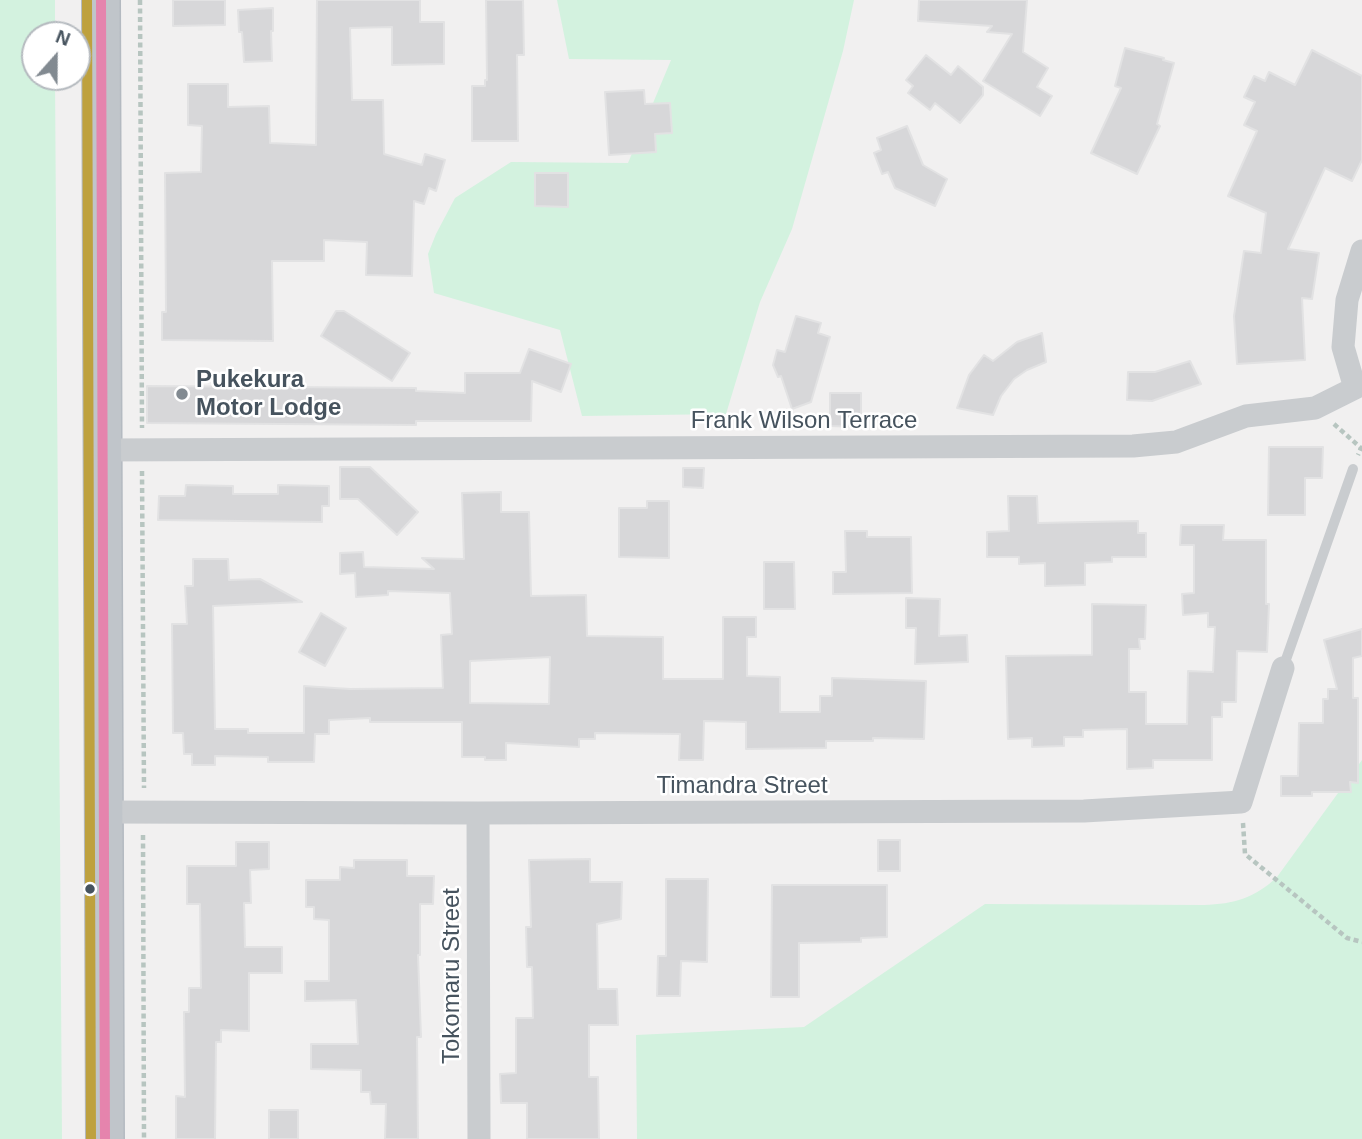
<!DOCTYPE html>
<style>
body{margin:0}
#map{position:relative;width:1362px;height:1139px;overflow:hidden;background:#f1f0f0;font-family:Arial,sans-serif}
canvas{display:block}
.north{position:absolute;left:21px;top:21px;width:70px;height:70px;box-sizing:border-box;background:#fff;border:2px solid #b5babf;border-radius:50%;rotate:21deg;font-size:19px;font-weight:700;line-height:28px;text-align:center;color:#46535e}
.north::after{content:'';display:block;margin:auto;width:24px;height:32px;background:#828a91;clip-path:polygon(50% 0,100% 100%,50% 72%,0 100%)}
</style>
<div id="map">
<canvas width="1362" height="1139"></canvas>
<div class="north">N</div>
</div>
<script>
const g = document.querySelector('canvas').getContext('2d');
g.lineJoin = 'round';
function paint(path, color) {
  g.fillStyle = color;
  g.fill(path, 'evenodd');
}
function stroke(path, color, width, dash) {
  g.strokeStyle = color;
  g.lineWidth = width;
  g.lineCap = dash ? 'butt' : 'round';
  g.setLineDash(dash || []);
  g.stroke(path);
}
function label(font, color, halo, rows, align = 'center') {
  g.font = font + ' Arial,sans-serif';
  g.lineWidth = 5;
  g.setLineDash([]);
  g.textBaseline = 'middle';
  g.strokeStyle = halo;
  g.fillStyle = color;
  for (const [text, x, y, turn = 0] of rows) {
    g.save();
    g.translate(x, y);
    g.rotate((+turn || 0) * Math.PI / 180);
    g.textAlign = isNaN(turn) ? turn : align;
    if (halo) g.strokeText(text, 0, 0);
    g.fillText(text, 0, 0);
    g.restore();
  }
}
paint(new Path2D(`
 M0 0H55V35H35V77H55L62 1139H0Z
 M557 0H854L843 51 792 229 760 302 726 414 582 416 560 330 434 293 428 254 436 234 455 198 511 162 628 163 671 60 569 59Z
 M1362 760V1139H637L636 1035 804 1027 985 904 1204 905C1234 904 1255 898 1277 877Z`), '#d3f2df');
const building = new Path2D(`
 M173 0H225V25L173 26Z
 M317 0H420V22H444V64L392 65V27L350 28 352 100H383L384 154 422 165 425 154 445 160 436 191 429 188 424 204 414 201 412 276 366 275 367 242 324 240V261H272L273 341 162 340V312H166L165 173 201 172 202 126 188 125V84H228V107L269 106 270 143 316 145Z
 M486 0H523L524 55H517L518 141H472V86H485V80H487Z
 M919 0H1027L1023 52 1048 68 1037 87 1052 96 1040 116 983 81 1012 34 987 32 992 26 918 21Z
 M273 8V31H271L272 61 244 62 242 32H239L238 10Z
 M1125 48 1164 58 1163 60 1174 63 1157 124 1160 126 1137 174 1091 153 1121 88 1115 86Z
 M1312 50 1362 76V160L1352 181 1325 168 1288 249 1319 253 1312 299 1302 298 1305 360 1237 364 1234 316 1244 251 1261 253 1266 213 1228 196 1257 131 1244 125 1255 102 1244 97 1254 76 1265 81 1269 72 1295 85Z
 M926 55 951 75 958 66 983 87V95L960 123 935 103 930 110 908 93 913 86 906 80Z
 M644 90 645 104 670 103 672 133 655 134 656 152 609 155 605 92Z
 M907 126 923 165 947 179 935 206 895 188 888 172 882 174 874 153 881 150 877 138Z
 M535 173H568V207L535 206Z
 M336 311H344L410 353 392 381 321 336Z
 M796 316 821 323 818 333 830 337 811 402 792 409 781 376 778 377 773 365 777 350 785 352Z
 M1042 333 1046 362 1027 370 1014 379 1001 396 993 415 957 408 969 375 984 355 993 361 1017 342Z
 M529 349 571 364 561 392 532 381 531 421H416V425L147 423V386L416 388V391L465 393V373H520Z
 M1190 361 1201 384 1152 401 1127 400 1128 372H1155Z
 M830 393H861V427L830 426Z
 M1269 447H1323L1322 478H1305V515H1268Z
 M340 467H370L418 512 397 535 358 499H340Z
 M683 468H704L703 488 683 487Z
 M186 485 233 486V494H278V485L329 486V506H322V522L158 520 159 496H185Z
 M501 492V512H529L531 596 586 595 587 636 663 637V679H723V617H756V637H747V676L780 677V712H820V696H832V678L926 681 924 739 873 738V741H826V748L746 749V722L704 721 703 760H679L680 734 595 733V739H579V747L506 743V760H485V757H462V722H370V718L329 720V734H315L314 762H268V757L215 756V765H192V754H184L183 733H173L172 624H187L185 586H193V559H228L229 580 260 579 302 602 213 606 215 729H248V733H304V686L350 689 443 688 441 635 452 634 450 593 388 591V595L356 597 355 573 340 574V553L363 552 364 567 434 569 422 558 464 559 462 493ZM550 657 549 704 470 703V661Z
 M1008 496H1037L1038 523 1138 521V533H1146V557H1112V562L1085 563V585L1045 586V563L1019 564V557H987V532L1009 531Z
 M647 501H669V558L619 557V508H647Z
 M1181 525H1224L1223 540H1266V604H1269L1267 652 1237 651 1236 702H1222V717H1212V760H1153V768L1127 769V729L1083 730V737H1064V746L1032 747V738L1008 739 1006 656 1092 655V604L1146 605 1145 639H1139L1140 649H1129V692H1146V724H1187L1188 671 1213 672 1215 627H1208V613L1183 615 1182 594 1194 593V545H1180Z
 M845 531H867V537H911L912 593 833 594V572H846Z
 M764 562H794L795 609H764Z
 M906 598 940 599 939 636 967 635 968 662 915 664 916 628H906Z
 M321 613 346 628 325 666 299 652Z
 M1362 629V656L1353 658V698H1358V783L1350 782 1351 792H1312V796H1281V776H1298L1299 723H1323V699H1328V689H1337L1324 640Z
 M878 840H900V871H878Z
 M236 842H269V869L250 870 251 903H244L245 947H282V973H249V1031L221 1030V1042H216L215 1139H176V1096L185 1097 184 1012H189V988H201L200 904H187V866H236Z
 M590 859V882H622L621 919 597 924 598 989H617L618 1025H589V1077H598L599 1139H527V1103H501L500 1074 516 1073V1018H533L532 967H527L526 927H531L529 860Z
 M354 860H407V876H434L433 904H420V955H418L421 1037H417L418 1139H385L386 1104H371L370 1092H361V1070L311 1069V1044H358L356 1000 305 1001V981H329V920L314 919V907H306V880H340V867L354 868Z
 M666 879H708L707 962 681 961 680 996H657L658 956H666Z
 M772 885H887V937L861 938V942L799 943V997H771Z
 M269 1110H298V1139H269Z`);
paint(building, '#d7d7d9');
stroke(building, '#e2e2e3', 2);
const trunk = new Path2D(`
 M101 0 105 1139`);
stroke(trunk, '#b4bac1', 40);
stroke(new Path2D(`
 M140 0 142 428
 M1334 424 1361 448 1358 455
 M142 471 144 788
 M1243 823 1245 854 1347 938 1362 942
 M143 835 144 1139`), '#b7c5c0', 4.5, [5, 3.5]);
stroke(new Path2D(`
 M1283 668 1353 469`), '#c9cccf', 10);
stroke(new Path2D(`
 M102 450 1133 446 1176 442 1246 416 1315 408 1355 388 1343 347 1347 300 1362 251
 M103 812 478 813 1084 811 1241 802 1283 668
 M478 813 479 1139`), '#c9cccf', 23);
stroke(trunk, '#c0c5ca', 37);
stroke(new Path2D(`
 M101 0 105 1139`), '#e584ad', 10);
stroke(new Path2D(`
 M87 0 91 1139`), '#bea13e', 10);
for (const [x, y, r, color] of [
 [182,394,7,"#828a91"],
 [90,889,6,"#46535e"]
]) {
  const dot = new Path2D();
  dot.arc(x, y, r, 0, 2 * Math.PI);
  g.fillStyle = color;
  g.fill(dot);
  stroke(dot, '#fff', 2.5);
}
label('bold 24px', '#46535e', '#fff', [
 ["Pukekura",196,380],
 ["Motor Lodge",196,408]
], 'left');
label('24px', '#46535e', '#fff', [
 ["Frank Wilson Terrace",804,421],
 ["Timandra Street",742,786],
 ["Tokomaru Street",452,976,-90]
]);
</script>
